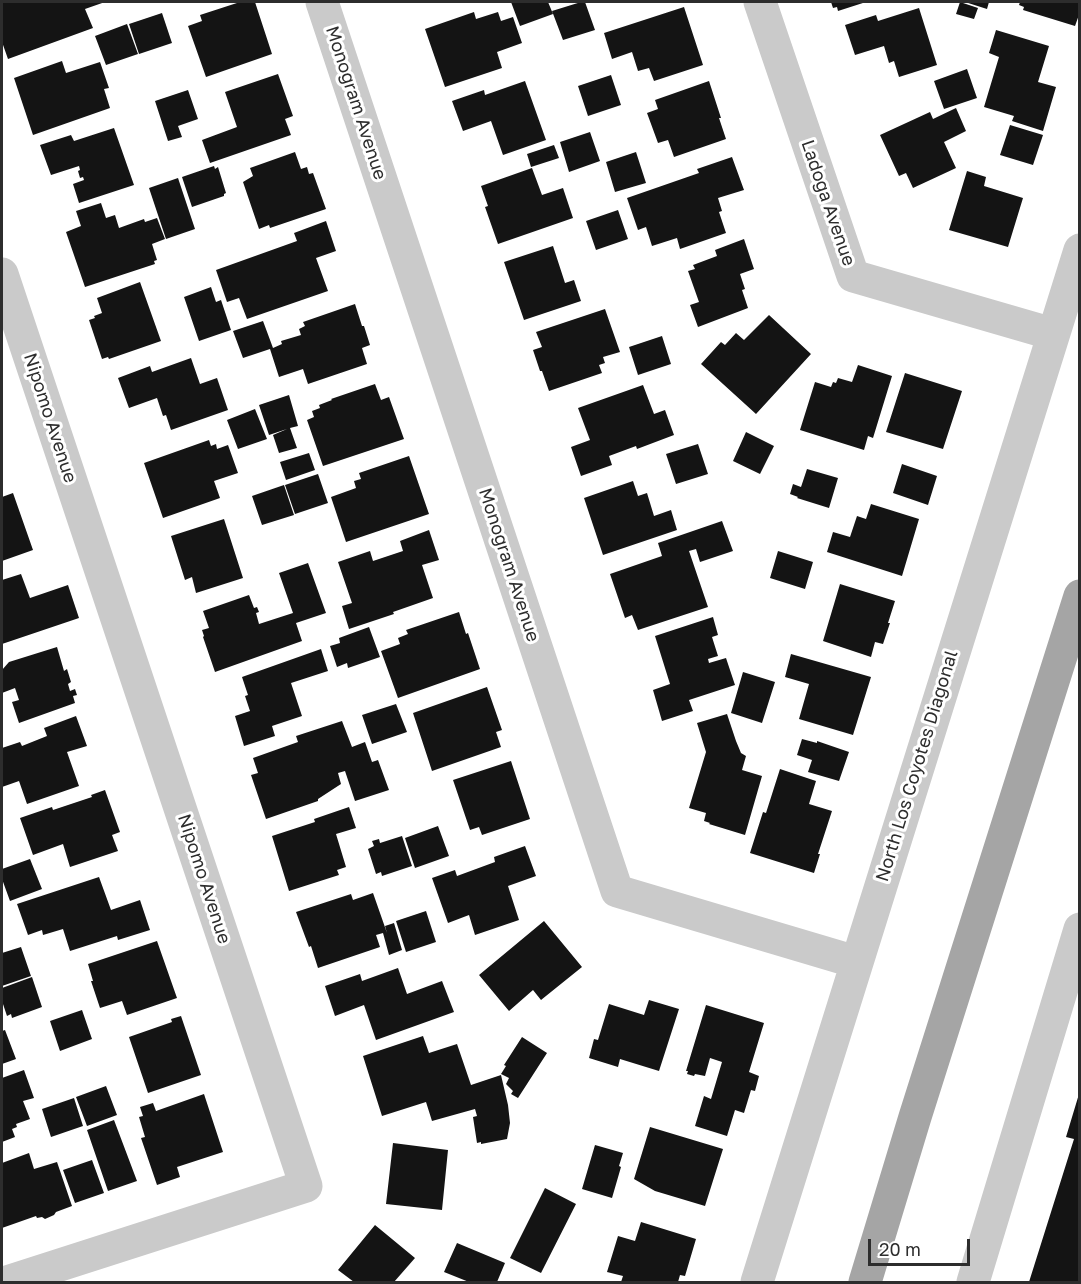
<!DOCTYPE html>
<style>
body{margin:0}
#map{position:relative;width:1081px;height:1284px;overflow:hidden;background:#fff;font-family:"Golos Text",sans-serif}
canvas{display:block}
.frame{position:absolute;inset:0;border:3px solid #2d2d2d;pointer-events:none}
.scale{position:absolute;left:868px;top:1239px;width:102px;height:27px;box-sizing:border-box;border:3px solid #2d2d2d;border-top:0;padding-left:8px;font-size:18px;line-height:21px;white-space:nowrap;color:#2d2d2d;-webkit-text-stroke:4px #fff;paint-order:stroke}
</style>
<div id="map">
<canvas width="1081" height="1284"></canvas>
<div class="frame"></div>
<div class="scale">20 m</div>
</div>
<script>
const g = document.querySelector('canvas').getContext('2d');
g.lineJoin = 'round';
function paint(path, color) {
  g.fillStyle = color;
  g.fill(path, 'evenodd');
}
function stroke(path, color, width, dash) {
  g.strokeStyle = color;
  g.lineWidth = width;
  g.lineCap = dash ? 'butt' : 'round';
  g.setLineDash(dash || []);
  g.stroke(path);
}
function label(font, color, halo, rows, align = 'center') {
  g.font = font + ' "Golos Text",sans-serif';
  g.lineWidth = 6;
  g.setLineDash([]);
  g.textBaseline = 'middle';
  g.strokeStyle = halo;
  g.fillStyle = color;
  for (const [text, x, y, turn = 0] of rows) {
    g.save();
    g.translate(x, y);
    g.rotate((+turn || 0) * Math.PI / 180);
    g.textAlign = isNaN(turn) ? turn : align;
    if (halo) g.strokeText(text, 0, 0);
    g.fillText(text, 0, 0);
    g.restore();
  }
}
paint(new Path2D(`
 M2 2H105L85 9 93 28 8 59 2 42Z
 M240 2H255L272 54 206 77 188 26 202 21 200 15Z
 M511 2H548L553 14 520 26Z
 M581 2H585L595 30 563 40 552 11Z
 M831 2H866L838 11 837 7 833 8Z
 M960 2 978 8 974 19 956 14Z
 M965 2H989L987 9Z
 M1020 2H1080V12L1075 26 1023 10 1024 7 1019 5Z
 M684 7 703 65 654 81 649 68 638 71 632 52 612 59 604 33Z
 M919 8 937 65 899 77 894 61 889 63 884 46 855 55 845 25 876 15 878 21Z
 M474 12 476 19 498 12 501 21 513 17 522 43 497 52 502 68 445 87 425 29Z
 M162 13 172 43 139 54 129 24Z
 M127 24 138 54 106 65 95 36Z
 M996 30 1049 46 1038 82 1056 87 1043 131 1012 121 1014 116 984 107 999 57 989 53Z
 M62 61 66 73 100 62 109 88 104 89 110 108 33 135 14 78Z
 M967 69 977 98 944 109 934 81Z
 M278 74 293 116 285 119 291 135 210 163 202 140 237 127 225 92Z
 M611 75 621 105 588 116 578 86Z
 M525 81 546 140 503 155 491 121 463 131 452 101 484 90 485 95Z
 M709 81 721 118H719L726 139 674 157 668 140 658 143 647 113 658 109 655 100Z
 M188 90 198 119 178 126 182 137 168 141 155 101Z
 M956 108 966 131 944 142 956 168 913 188 906 173 899 176 880 135 930 112 933 119Z
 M1010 125 1043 135 1033 165 1000 155Z
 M114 128 134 185 79 203 73 184 84 180 83 177 80 178 78 171 80 170 79 166 51 175 40 145 71 135 74 141Z
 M590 132 600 161 569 172 560 142Z
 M554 145 559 158 531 167 527 154Z
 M295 152 301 169 307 167 309 174 313 173 326 209 270 228 269 225 259 229 243 182 253 176 250 168Z
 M636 152 646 183 615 192 606 162Z
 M732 157 744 190 718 198 722 211 719 212 726 233 680 249 677 238 652 246 646 227 638 230 627 198 699 173 697 169Z
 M214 166 215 169 218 167 226 193 224 194V196L192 207 182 177Z
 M532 168 542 195 563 188 573 218 498 244 485 207 488 206 481 186Z
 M967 171 986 177 984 186 1023 198 1008 247 949 230Z
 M178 178 195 229 166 239 149 188Z
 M101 203 106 218 115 215 119 228 144 219 145 222 157 218 165 239 152 244 157 260 154 261 155 264 85 287 66 232 81 226 76 211Z
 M618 210 628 239 596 250 586 221Z
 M326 221 336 251 316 258 328 291 247 319 239 298 227 302 216 270 297 241 294 233Z
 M744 239 754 269 740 274 745 289 742 290 748 308 698 327 690 305 699 302 688 271 695 269 693 265 717 256 715 250Z
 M553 246 565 283 574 280 581 301 524 320 504 262Z
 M140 282 161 341 109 359 108 357 102 359 89 320 95 318 94 316 102 313 97 298Z
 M211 287 216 302 221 300 231 330 199 341 184 297Z
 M355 304 362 326H364L370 345 362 348 367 364 308 384 303 369 279 377 270 349 243 358 233 331 263 321 273 348 282 344 281 341 301 335 299 329 305 326 303 322Z
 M605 309 620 352 603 357 605 363 599 365 602 373 549 391 542 371H540L533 350 542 347 536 332Z
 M769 315 811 354 756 414 701 364 721 342 725 345 736 333 744 340Z
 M662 336 671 364 638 375 629 347Z
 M191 358 200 384 217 378 228 410 171 430 166 415 163 416 157 398 129 408 118 378 150 366 152 372Z
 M858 365 892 376 873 438 868 436 864 450 800 430 815 382 831 387 833 382 836 383 838 378 852 382Z
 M905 373 962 391 943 449 886 432Z
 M375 384 381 400 389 397 404 439 323 466 307 420 314 417 312 411 320 408 319 405 332 400 331 399Z
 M643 385 654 414 665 410 674 435 637 449 636 446 609 456 612 465 581 476 571 447 590 440 578 408Z
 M289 395 298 426 290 428 297 448 279 453 273 435 287 429 269 435 259 405Z
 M255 409 267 439 238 449 227 420Z
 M746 432 774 446 760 474 733 461Z
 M209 440 211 446 216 444 217 449 228 445 238 473 214 481 220 498 163 518 144 463Z
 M698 444 708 474 676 484 666 454Z
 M309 453 315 470 286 480 280 462Z
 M409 456 429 514 346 542 331 497 356 488 354 481 361 479 359 473Z
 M902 464 937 476 928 505 893 493Z
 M807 469 838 478 829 508 797 498 798 497 790 494 793 484 801 487Z
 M318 474 328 503 295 514 285 485Z
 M633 481 638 496 647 493 654 516 671 510 677 530 603 555 584 498Z
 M284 485 294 515 262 525 252 496Z
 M13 493 33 550 2 561V497Z
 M871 504 919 519 902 576 827 552 833 532 850 537 857 516 866 519Z
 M224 519 243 578 196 593 192 577 185 580 171 536Z
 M722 521 733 551 700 562 696 549 689 551 708 607 638 630 632 615 625 618 610 574 662 556 658 543Z
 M429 530 439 560 422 565 433 598 393 612 394 614 349 629 342 606 352 603 338 562 370 551 373 561 403 551 400 541Z
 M778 551 813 562 805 589 770 578Z
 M308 563 326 613 296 623 302 641 215 672 203 637 204 636 202 630 209 628 203 611 249 595 254 608 257 607 259 612 256 613 259 624 293 613 279 573Z
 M21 574 30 598 68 585 79 618 2 644V580Z
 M840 584 895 601 888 623H890L883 644 875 642 871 657 823 641Z
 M459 612 466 634 468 633 480 669 398 698 381 651 400 644 398 638 408 634 406 630Z
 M713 617 718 635 712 637 718 656 708 659 709 663 726 658 735 685 689 700 693 711 662 721 653 690 670 684 655 636Z
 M369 627 380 657 348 668 347 663 337 667 330 646 340 643 339 638Z
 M57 647 64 671 67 669 71 682 68 684 70 691 75 689 77 695 73 696 75 703 19 723 12 702 19 700 15 688 2 693V670L9 662Z
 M321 649 328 671 291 683 302 716 272 726 275 736 244 746 235 716 250 711 245 696 248 695 242 677Z
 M791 654 871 677 853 735 799 719 809 684 785 677Z
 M743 672 775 682 762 723 731 713Z
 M487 687 502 730 496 732 501 747 432 771 413 713Z
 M396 704 407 732 372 744 362 715Z
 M727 714 736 741 741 753 746 756 742 770 762 776 745 835 709 824 710 823 704 821 706 813 689 808 706 752 697 723Z
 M76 716 87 746 67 752 79 786 27 804 19 781 2 787V748L20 742 22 746 47 736 44 728Z
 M342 721 352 747 365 742 372 762 378 760 389 790 355 801 345 771 338 773 341 784 318 799V801L266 819 251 775 258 773 253 758 298 742 296 736Z
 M802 739 817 743V741L849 752 839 781 808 772 812 760 797 755Z
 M511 761 530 819 482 835 479 827 470 830 453 780Z
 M780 769 816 781 809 804 832 811 818 854H820L814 873 750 853 763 812 766 813Z
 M105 790 120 832 112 835 118 851 70 867 63 844 33 855 20 818 52 807 53 810 92 797 91 795Z
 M349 807 356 828 336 834 346 867 337 870 339 875 289 891 272 836 315 822 314 819Z
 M438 826 449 856 415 868 405 838Z
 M402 836 412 866 382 876 381 872 376 874 368 849 374 846 372 841 379 839 380 843Z
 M525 846 536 876 508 886 519 920 475 935 469 915 448 923 432 878 455 870 457 876 495 862 494 857Z
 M30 859 42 889 10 901 2 879V869Z
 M99 877 111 910 140 900 150 930 118 940 117 936 70 951 63 929 43 935 42 930 28 935 17 904Z
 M373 893 387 933 385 926 394 923 402 950 389 955 383 933 376 935 380 947 318 968 311 946 309 947 296 912 351 894 353 900Z
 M426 911 436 942 406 952 396 921Z
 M544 921 582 967 541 1000 533 990 509 1011 479 975Z
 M157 941 177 998 127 1015 122 1001 100 1008 91 981H93L88 964Z
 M21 947 31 976 2 986V953Z
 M398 968 407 994 442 981 454 1012 376 1040 364 1005 335 1016 325 986 360 974 362 981Z
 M32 977 42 1007 12 1018 11 1014 7 1016 2 1001V988Z
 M649 1000 679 1009 659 1071 620 1059 618 1067 589 1058 594 1039 598 1040 609 1004 644 1015Z
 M706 1005 764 1023 749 1072 759 1076 755 1091 751 1090 744 1113 735 1110 727 1136 695 1126 704 1096 711 1099 722 1062 710 1058 705 1076 695 1074 694 1076 687 1074 688 1071H686Z
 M82 1010 92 1039 60 1051 50 1021Z
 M181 1016 201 1075 148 1093 129 1037 172 1022 171 1019Z
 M5 1030 16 1059 2 1064V1031Z
 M423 1036 429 1053 457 1044 471 1085 501 1075 508 1105 510 1123 507 1139 481 1144V1142L477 1143 473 1117 477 1116 475 1109 432 1121 426 1102 382 1116 363 1056Z
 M522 1037 547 1053 518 1098 511 1094 513 1091 506 1084 509 1078 501 1074 506 1066 504 1065Z
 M24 1070 34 1098 23 1101 30 1119 16 1124 17 1127 12 1129 15 1137 2 1142V1078Z
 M106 1086 117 1115 87 1126 76 1097Z
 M204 1094 223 1152 177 1167 180 1177 157 1185 141 1138 145 1137 139 1117 143 1116 140 1107 153 1103 156 1111Z
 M1079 1094 1080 1282H1029L1074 1139 1066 1137Z
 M74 1098 83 1126 51 1137 42 1109Z
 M114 1120 137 1181 108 1191 87 1130Z
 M650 1127 723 1149 705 1206 655 1191 634 1179Z
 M393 1143 448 1150 442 1210 386 1204Z
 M595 1145 623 1153 619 1166 621 1167 612 1198 582 1189Z
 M29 1153 34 1169 57 1162 72 1206 56 1212 54 1215 45 1219 42 1217 37 1218 36 1216 2 1228V1163Z
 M92 1160 104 1193 75 1203 63 1170Z
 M545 1188 576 1204 541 1273 510 1258Z
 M641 1222 696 1239 685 1276 680 1275 678 1282 672 1281 671 1282H621L623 1276 607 1272 618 1236 635 1241Z
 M375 1225 415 1258 394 1282H354L338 1270Z
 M457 1243 505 1263 497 1282H469L444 1272Z`), '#141414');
stroke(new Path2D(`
 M322 2 617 891 856 962
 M760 2 853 276 1053 334
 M2 274 306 1186 7 1282
 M757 1282 1080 250
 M973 1282 1080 929`), '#cacaca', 33);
stroke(new Path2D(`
 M865 1282 915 1117 1080 596`), '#a5a5a5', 33);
label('18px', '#2d2d2d', '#fff', [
 ["Monogram Avenue",356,103,72],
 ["Ladoga Avenue",828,203,71],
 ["Nipomo Avenue",50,418,72],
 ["Monogram Avenue",509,565,72],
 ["North Los Coyotes Diagonal",917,766,-73],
 ["Nipomo Avenue",204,879,72]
]);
</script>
